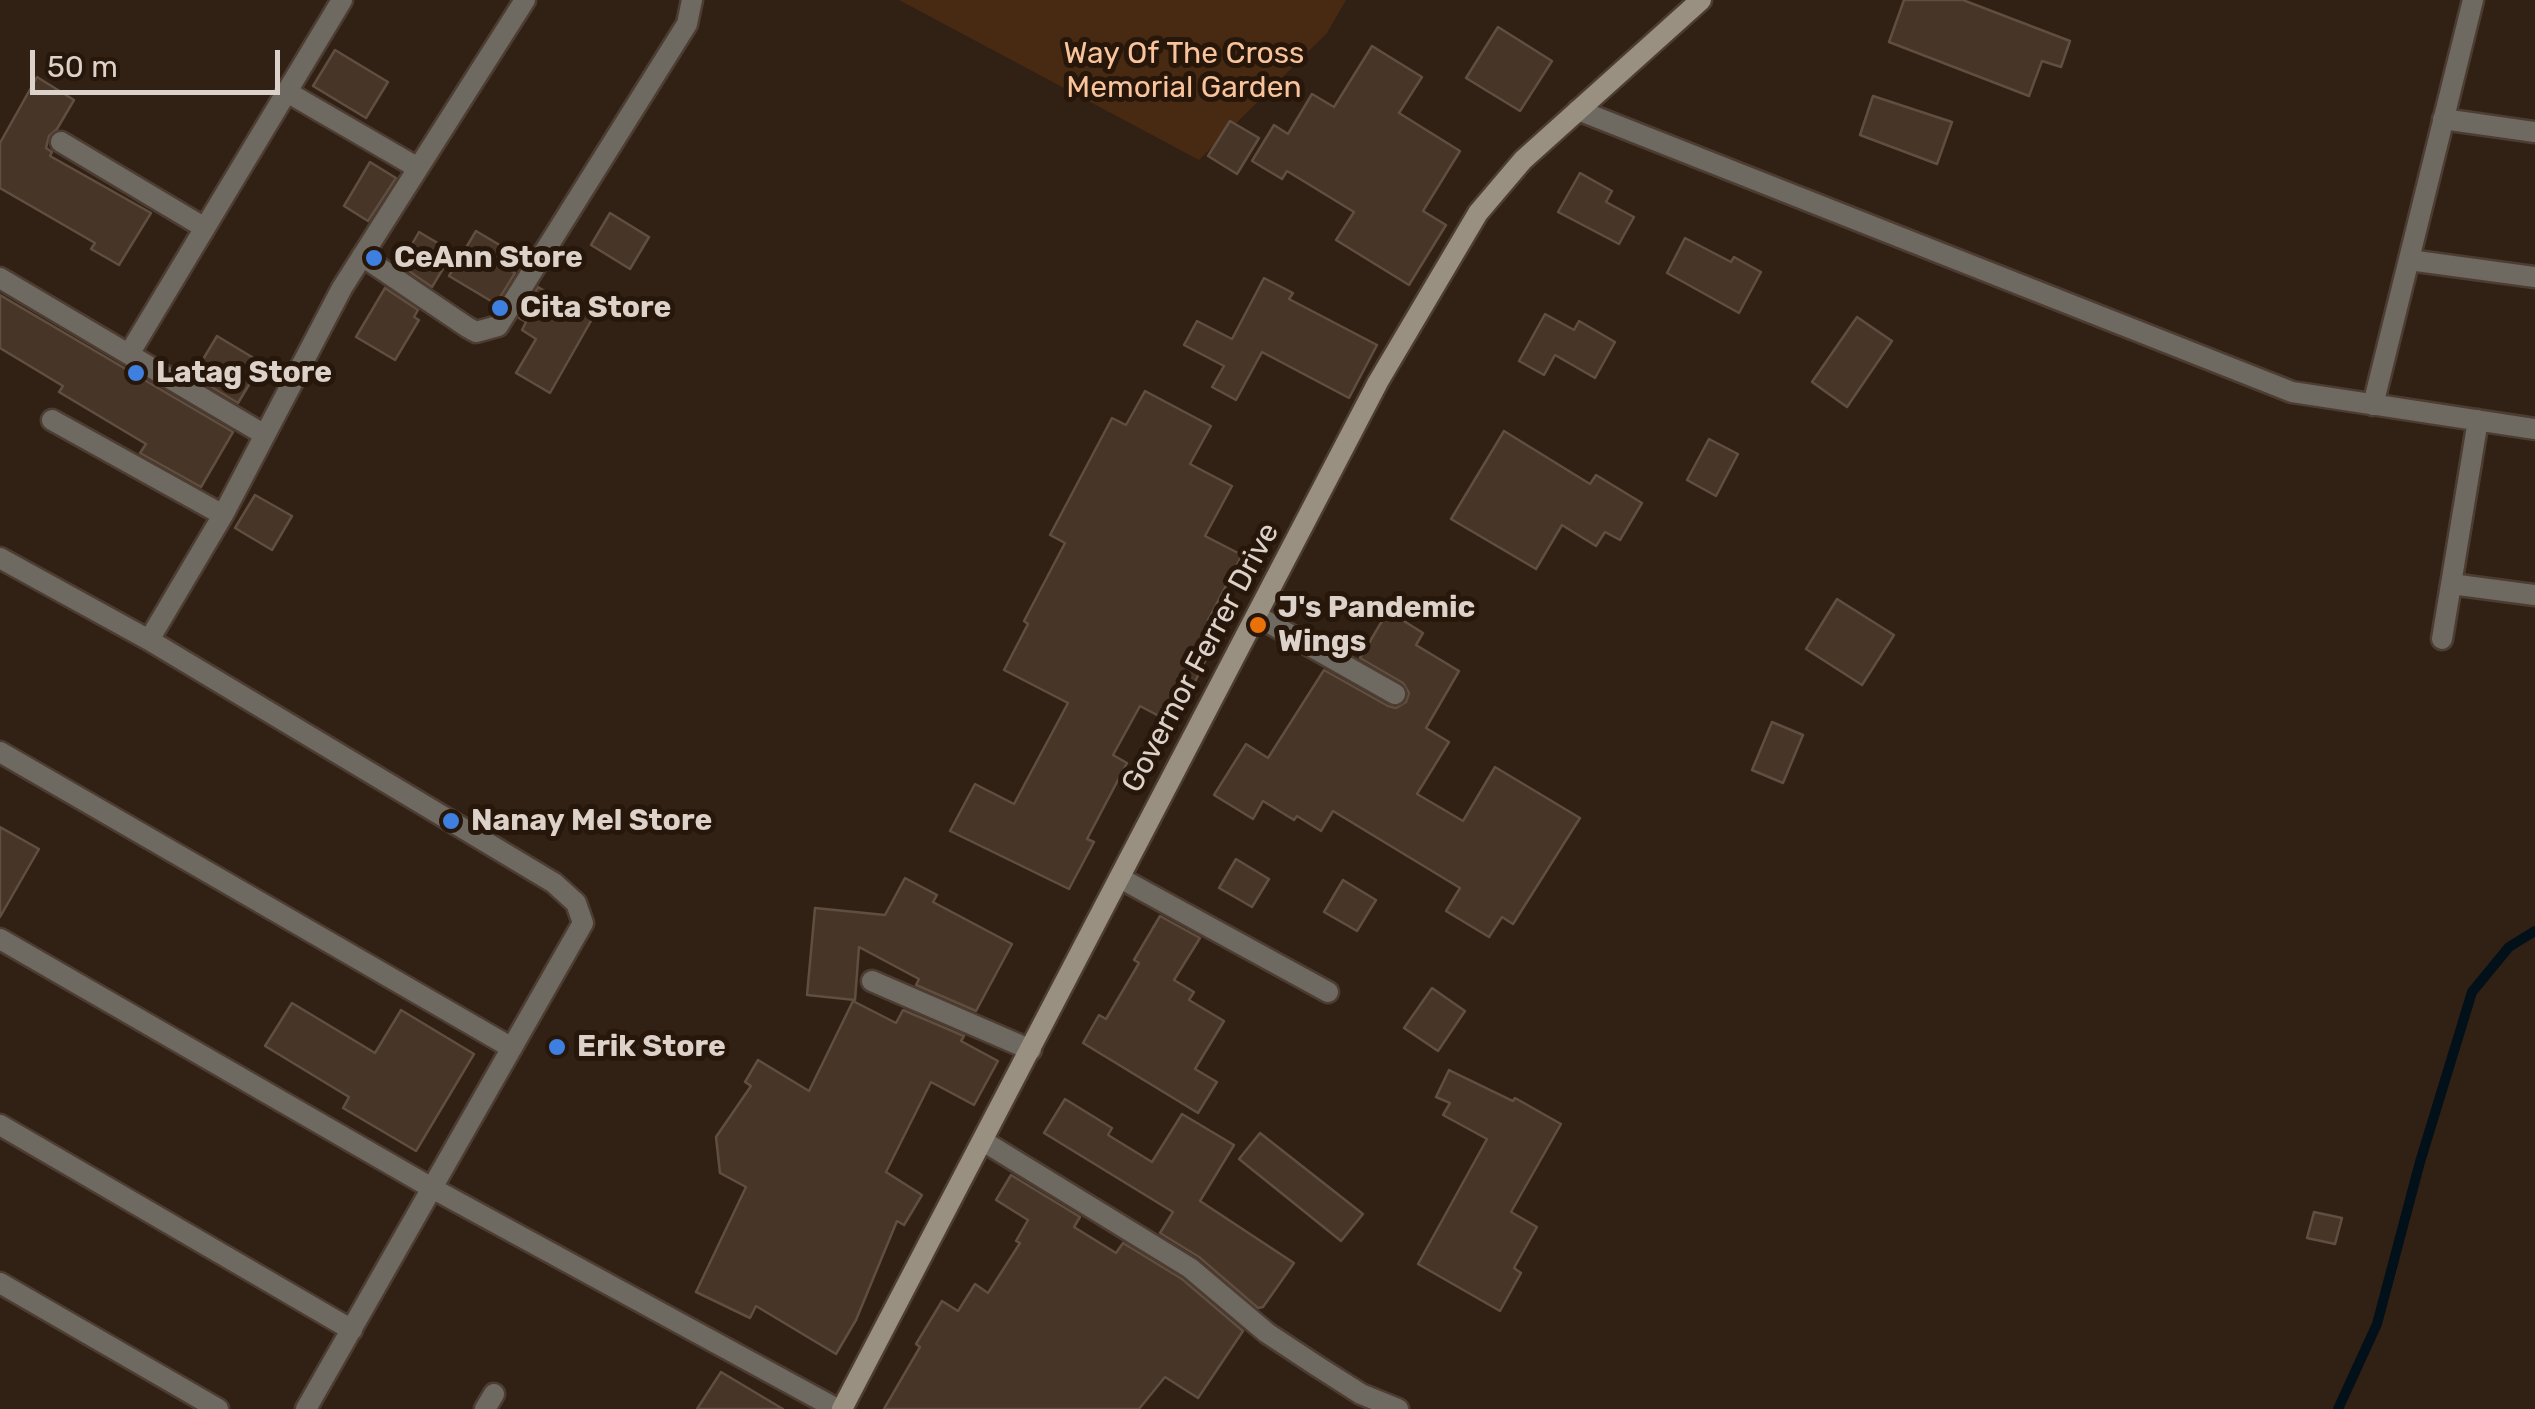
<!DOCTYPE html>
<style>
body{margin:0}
#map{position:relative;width:2535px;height:1409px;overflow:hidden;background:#312014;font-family:Rubik,sans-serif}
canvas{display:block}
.scale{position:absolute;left:30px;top:50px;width:250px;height:45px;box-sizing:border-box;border:5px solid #ddd2ca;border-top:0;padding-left:12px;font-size:30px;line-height:35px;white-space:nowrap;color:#ddd2ca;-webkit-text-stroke:8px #27170b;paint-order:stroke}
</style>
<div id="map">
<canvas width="2535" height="1409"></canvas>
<div class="scale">50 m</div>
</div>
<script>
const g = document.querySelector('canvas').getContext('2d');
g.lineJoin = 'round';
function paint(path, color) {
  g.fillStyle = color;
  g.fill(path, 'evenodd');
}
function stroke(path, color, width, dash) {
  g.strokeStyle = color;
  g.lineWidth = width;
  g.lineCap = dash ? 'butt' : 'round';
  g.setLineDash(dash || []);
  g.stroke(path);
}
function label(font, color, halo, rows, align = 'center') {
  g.font = font + ' Rubik,sans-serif';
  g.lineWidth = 10;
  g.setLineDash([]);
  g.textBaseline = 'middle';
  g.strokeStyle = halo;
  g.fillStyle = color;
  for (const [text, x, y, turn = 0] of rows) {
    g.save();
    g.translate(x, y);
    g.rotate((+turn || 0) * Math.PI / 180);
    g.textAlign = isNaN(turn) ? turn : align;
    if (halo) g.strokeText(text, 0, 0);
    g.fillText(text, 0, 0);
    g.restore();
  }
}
paint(new Path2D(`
 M899 0H1346L1327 33 1199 160Z`), '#482a12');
stroke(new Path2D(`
 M2338 1409 2377 1324 2420 1162 2472 992 2509 947 2535 931`), '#021019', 10);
const building = new Path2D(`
 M1904 0H1963L2070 41 2061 67 2042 61 2029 96 1889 42Z
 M1498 27 1552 61 1520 111 1466 78Z
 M1372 46 1422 77 1399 113 1460 151 1423 211 1446 225 1409 285 1336 240 1354 212 1287 171 1282 179 1252 161 1274 125 1288 134 1312 94 1334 107Z
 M335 50 388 82 366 118 313 86Z
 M37 77 74 100 57 129 49 136 46 148 52 152 50 156 151 213 119 265 91 249 95 243 0 188V143Z
 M1873 96 1952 122 1937 164 1860 135Z
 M1230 121 1259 138 1237 174 1208 156Z
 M370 162 396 178 368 221 344 206Z
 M1580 173 1612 191 1606 202 1634 217 1619 244 1558 212Z
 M610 213 649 237 630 269 591 245Z
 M476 231 520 257 511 271 515 273 496 304 449 276Z
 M419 232 453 252 432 287 400 265Z
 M1685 238 1731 262 1734 257 1761 272 1739 313 1667 273Z
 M1264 278 1293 293 1289 299 1377 345 1349 398 1262 352 1236 400 1212 387 1224 366 1184 345 1197 321 1232 339Z
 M538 287 592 319 550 393 516 373 536 339 522 330 526 322 519 318Z
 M385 288 418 310 414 317 419 320 395 360 356 337Z
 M0 295 233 432 201 487 140 453 146 444 59 392 63 386 0 348Z
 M1545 314 1574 330 1579 321 1615 342 1595 378 1555 355 1544 375 1519 361Z
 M1857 317 1892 341 1847 407 1812 382Z
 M217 336 262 363 238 403 193 376Z
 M1145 391 1211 426 1190 464 1232 486 1205 536 1242 555 1208 620 1222 627 1174 724 1140 706 1113 755 1127 763 1087 839 1094 842 1069 889 950 831 975 784 1014 804 1068 703 1004 670 1028 624 1024 621 1065 543 1050 535 1112 418 1126 425Z
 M1504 431 1590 484 1596 475 1642 503 1620 540 1605 532 1596 546 1562 525 1536 569 1451 519Z
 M1709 439 1738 454 1716 496 1687 480Z
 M255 495 292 516 272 550 235 528Z
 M1837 599 1894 635 1862 685 1806 649Z
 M1388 611 1423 633 1416 645 1459 671 1426 728 1449 742 1417 794 1463 821 1495 767 1580 818 1513 924 1502 917 1489 937 1446 911 1460 888 1333 811 1321 831 1297 816 1294 820 1263 801 1253 819 1214 795 1246 744 1268 758 1324 670 1388 706 1396 708 1406 702 1409 693 1403 683 1360 658Z
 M1772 722 1803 735 1783 783 1752 770Z
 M0 827 39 849 0 917Z
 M1236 859 1269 879 1252 907 1219 888Z
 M905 878 937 895 933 902 1012 944 976 1011 916 985 919 979 859 947 855 1000 807 995 815 908 885 915Z
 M1343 880 1376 900 1357 931 1324 912Z
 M1160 916 1200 938 1174 980 1194 992 1189 1000 1224 1021 1195 1069 1217 1082 1198 1113 1083 1043 1099 1015 1106 1019 1139 963 1134 960Z
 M1432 988 1465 1011 1438 1051 1404 1028Z
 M853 1001 896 1023 903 1010 964 1036 961 1041 998 1061 974 1105 931 1082 886 1172 922 1195 904 1225 897 1221 856 1320 836 1354 756 1306 750 1318 696 1292 746 1187 720 1173 716 1137 751 1086 745 1082 758 1060 809 1091Z
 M292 1003 375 1053 401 1010 474 1054 416 1151 343 1108 349 1097 265 1046Z
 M1449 1070 1513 1101 1515 1098 1561 1124 1511 1212 1537 1227 1514 1268 1521 1273 1500 1311 1418 1264 1487 1139 1443 1115 1450 1103 1436 1097Z
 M1065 1099 1112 1128 1108 1135 1152 1162 1182 1114 1234 1145 1200 1201 1294 1263 1263 1307 1258 1308 1199 1257 1160 1233 1173 1212 1044 1133Z
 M1260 1133 1363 1214 1341 1241 1239 1159Z
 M1011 1175 1080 1217 1074 1227 1116 1253 1123 1243 1182 1279 1243 1331 1198 1398 1165 1377 1139 1409H884L920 1347 916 1344 942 1301 958 1311 975 1284 988 1293 1020 1243 1016 1241 1028 1220 996 1200Z
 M2314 1212 2342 1218 2335 1244 2307 1238Z
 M721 1372 783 1409H697Z`);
paint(building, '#473528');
stroke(building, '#604e40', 2.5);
const street = new Path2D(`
 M287 92 418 168
 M1578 110 2292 392 2535 429
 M2443 119 2535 132
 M61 142 205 228
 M362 256 467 327 476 332 498 326 687 24 692 0
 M2409 260 2535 277
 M0 278 265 435
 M129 354 342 0
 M2373 405 2473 0
 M52 420 223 515
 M0 558 149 640 554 883 576 903 583 923 306 1409
 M2451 584 2535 595
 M1257 616 1395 694
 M2442 639 2478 420
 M149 640 223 515 342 288 525 0
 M0 752 512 1048
 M1120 878 1328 992
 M0 939 430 1187 837 1409
 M872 981 1031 1050
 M0 1125 352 1330
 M983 1141 1190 1268 1267 1333 1317 1366 1361 1394 1398 1409
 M0 1283 218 1409
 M485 1409 494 1394`);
const secondary = new Path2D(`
 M842 1409 1378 382 1478 213 1523 160 1701 0`);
stroke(street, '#4d3c31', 25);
stroke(secondary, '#4d3c31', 25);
stroke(street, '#6e6961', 20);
stroke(secondary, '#999082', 20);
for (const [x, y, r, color] of [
 [374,258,10,"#3f7fe0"],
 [500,308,10,"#3f7fe0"],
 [136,373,10,"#3f7fe0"],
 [1258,625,10,"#e8710a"],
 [451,821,10,"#3f7fe0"],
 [557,1047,10,"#3f7fe0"]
]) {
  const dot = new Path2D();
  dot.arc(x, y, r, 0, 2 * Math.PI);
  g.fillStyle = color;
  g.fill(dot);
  stroke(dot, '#27170b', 4);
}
label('30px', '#f9c39b', '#27170b', [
 ["Way Of The Cross",1184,54],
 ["Memorial Garden",1184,88]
]);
label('bold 30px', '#ddd2ca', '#27170b', [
 ["CeAnn Store",394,258],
 ["Cita Store",520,308],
 ["Latag Store",156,373],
 ["J's Pandemic",1278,608],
 ["Wings",1278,642],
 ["Nanay Mel Store",471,821],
 ["Erik Store",577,1047]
], 'left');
label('30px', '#ddd2ca', '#27170b', [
 ["Governor Ferrer Drive",1201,658,-62]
]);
</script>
